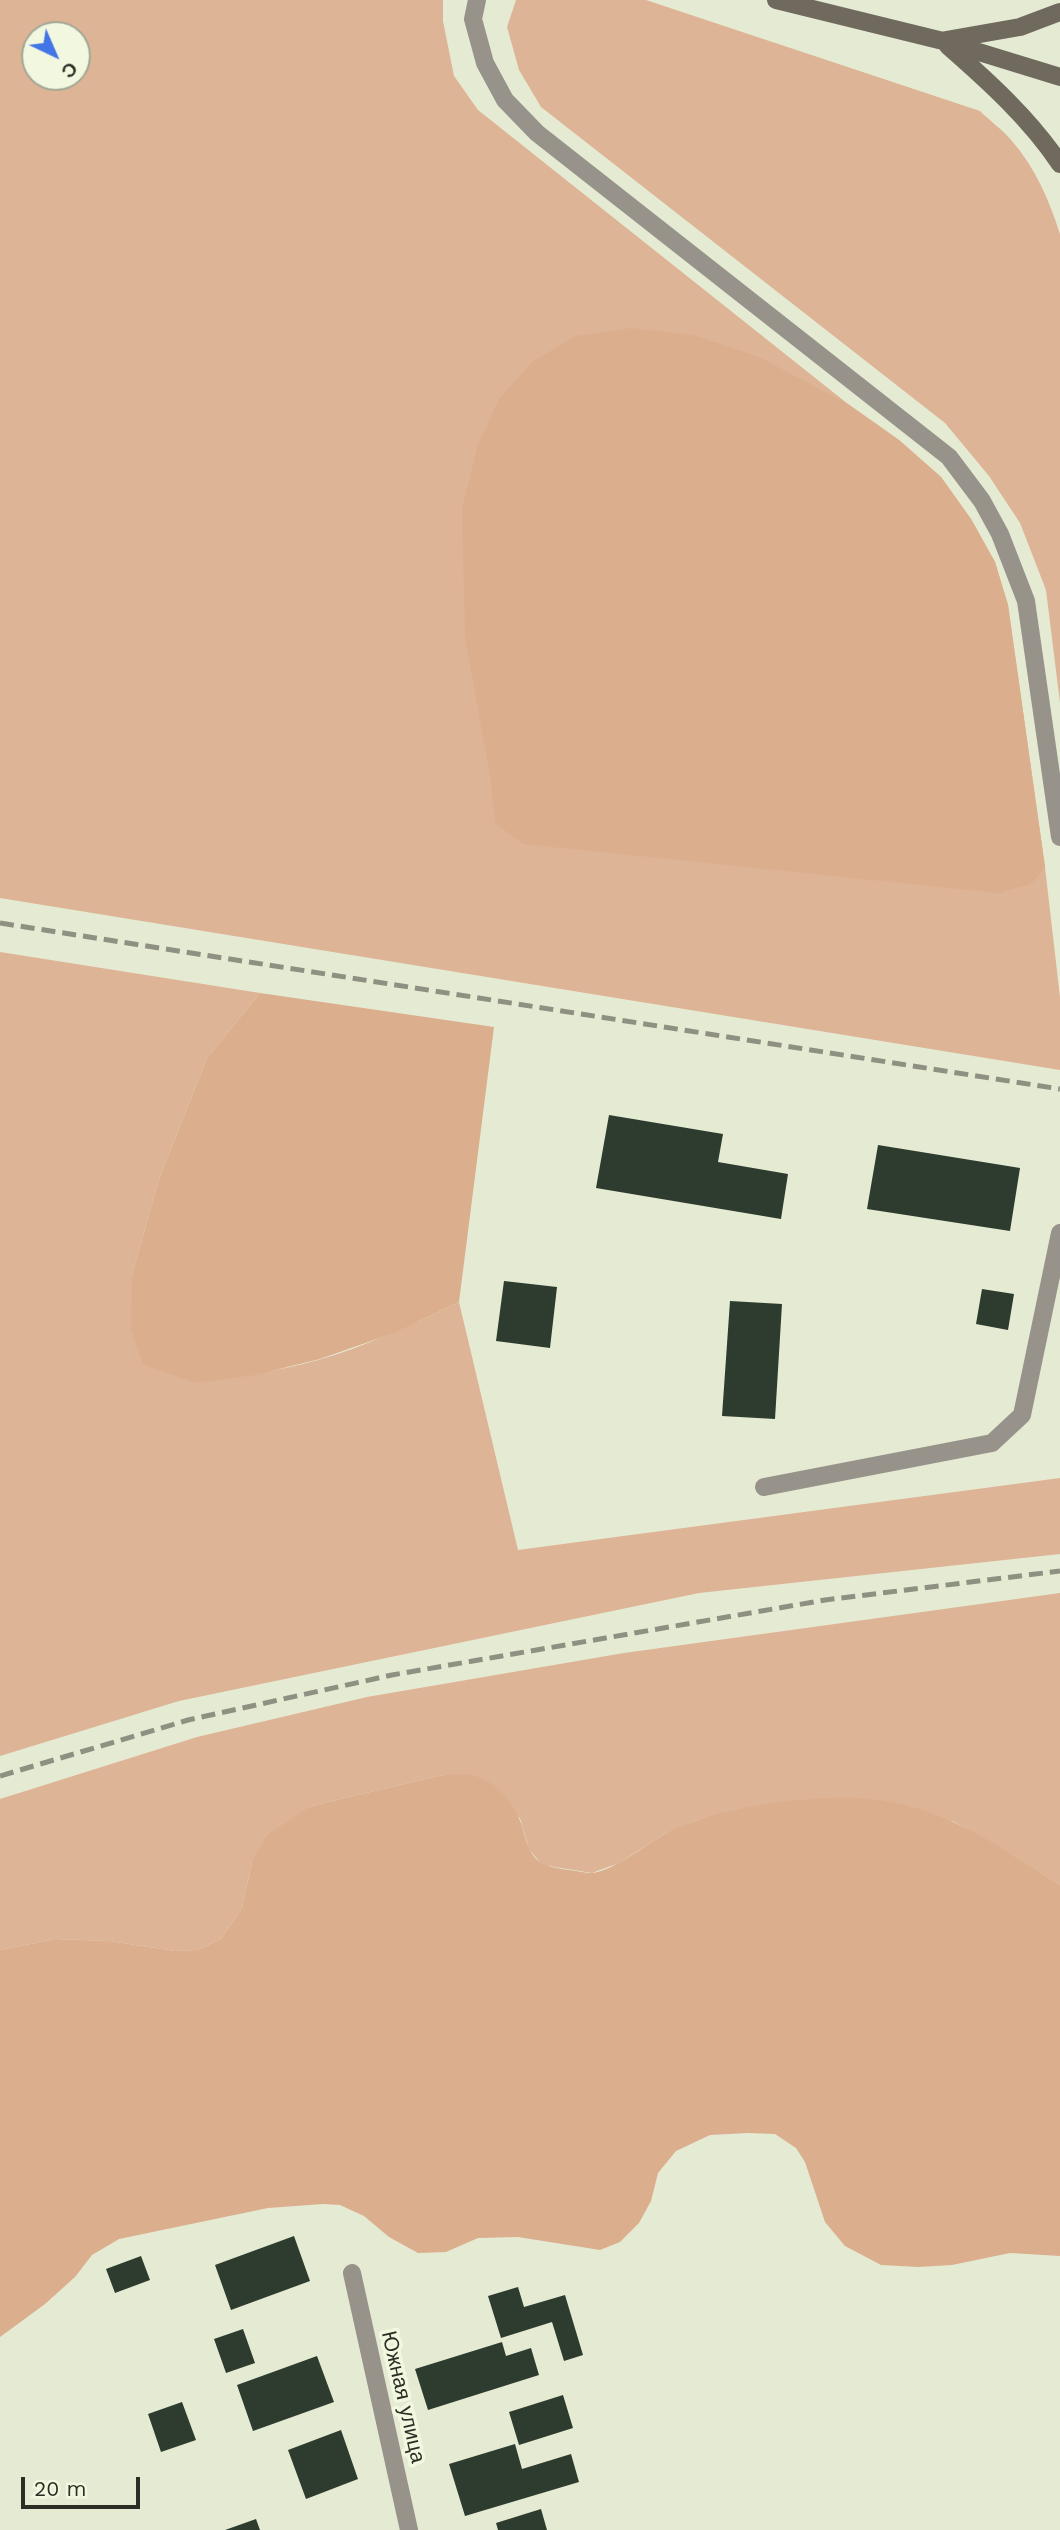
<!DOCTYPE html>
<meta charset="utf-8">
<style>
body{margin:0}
#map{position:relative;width:1060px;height:2530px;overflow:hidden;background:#e5ead3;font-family:"Work Sans",sans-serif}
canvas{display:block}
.north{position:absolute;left:21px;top:21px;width:70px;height:70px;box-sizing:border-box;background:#f2f7e0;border:2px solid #a3a795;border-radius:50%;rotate:136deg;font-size:19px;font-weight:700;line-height:28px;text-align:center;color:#2c2e25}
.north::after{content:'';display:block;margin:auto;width:24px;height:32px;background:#4375e6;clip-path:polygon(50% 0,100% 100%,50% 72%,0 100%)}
.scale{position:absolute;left:21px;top:2477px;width:119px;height:32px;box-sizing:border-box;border:4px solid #2c2e25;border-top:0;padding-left:9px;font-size:21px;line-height:24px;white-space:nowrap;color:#2c2e25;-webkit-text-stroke:5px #f2f7e0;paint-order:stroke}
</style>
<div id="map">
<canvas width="1060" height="2530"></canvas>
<div class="north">С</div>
<div class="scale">20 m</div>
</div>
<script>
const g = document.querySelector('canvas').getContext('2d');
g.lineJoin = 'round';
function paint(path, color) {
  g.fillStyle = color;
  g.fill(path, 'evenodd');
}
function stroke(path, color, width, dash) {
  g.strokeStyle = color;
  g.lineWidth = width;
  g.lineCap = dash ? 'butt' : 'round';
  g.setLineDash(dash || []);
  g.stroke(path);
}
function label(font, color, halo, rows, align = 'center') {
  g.font = font + ' "Work Sans",sans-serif';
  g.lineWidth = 7;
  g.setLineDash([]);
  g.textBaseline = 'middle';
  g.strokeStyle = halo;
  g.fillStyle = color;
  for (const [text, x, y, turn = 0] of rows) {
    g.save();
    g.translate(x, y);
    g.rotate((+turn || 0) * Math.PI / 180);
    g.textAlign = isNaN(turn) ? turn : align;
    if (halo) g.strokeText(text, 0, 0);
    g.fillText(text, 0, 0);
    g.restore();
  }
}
paint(new Path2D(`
 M0 0H443V21L454 76 478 110 848 404 899 440 941 477 971 519 995 562 1008 605 1045 867 1060 997V1070L0 898ZM35 35H77V77H35Z
 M516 0H646L980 111C990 121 1003 130 1012 141 1035 167 1050 202 1060 234V703L1046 590 1020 523 989 476 945 423 541 107 519 70 507 27Z
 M0 952 260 993 207 1058 159 1179 132 1275 195 1382C237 1377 278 1371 318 1360 367 1346 413 1324 459 1302L518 1550 1060 1478V1554L699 1593 179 1701 0 1756Z
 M1060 1593V1885L1013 1855 954 1822 911 1808 869 1799H810L759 1806 694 1821 666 1833 619 1863 592 1873 542 1865 529 1849 520 1818 447 1774 311 1806 252 1862 242 1908 221 1939 197 1950 175 1951 109 1941 55 1939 0 1950V1799L197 1737 367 1697 624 1653Z`), '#deb496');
paint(new Path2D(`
 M631 328 694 335 759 357 848 404 899 440 941 477 971 519 995 562 1008 605 1045 867 1031 884 998 893 523 844 495 823 491 782 465 637 462 508 478 445 499 399 532 362 575 336Z
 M260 993 494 1027 459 1302 394 1333 320 1359 255 1375 195 1383 143 1364 131 1330 132 1275 159 1179 207 1058Z
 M447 1774C457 1775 470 1773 478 1777 499 1784 516 1806 522 1826 526 1840 529 1855 541 1863 548 1868 578 1871 588 1873 611 1875 653 1838 676 1828 731 1806 810 1794 869 1799 897 1801 930 1811 955 1823 992 1840 1026 1863 1060 1885V2256L1010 2253 952 2265 918 2267 881 2265 845 2246 825 2222 805 2162 796 2148 775 2134 748 2133 710 2135 676 2151 658 2173 651 2201 639 2223 620 2242 600 2250 518 2237 478 2238 446 2252 418 2253 389 2237 364 2216 340 2205 323 2204 268 2208 119 2239 92 2255 75 2277 45 2304 0 2337V1950L55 1939 109 1941 175 1951 197 1950 221 1939 242 1908 252 1862 266 1836 311 1806Z`), '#dbae8e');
paint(new Path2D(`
 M609 1115 723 1134 718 1162 788 1174 781 1219 596 1188Z
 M878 1145 1020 1168 1010 1231 867 1209Z
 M504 1281 557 1287 550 1348 496 1341Z
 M982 1289 1014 1294 1008 1330 976 1324Z
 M730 1301 782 1304 775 1419 722 1416Z
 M294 2236 310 2281 231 2310 215 2265Z
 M141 2256 150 2280 115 2293 106 2269Z
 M518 2287 524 2307 565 2295 583 2355 564 2361 552 2322 501 2338 488 2296Z
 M243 2329 255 2363 226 2373 214 2339Z
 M502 2342 506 2356 531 2348 539 2375 428 2410 415 2369Z
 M317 2356 334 2402 253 2431 237 2385Z
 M563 2395 573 2428 519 2445 509 2412Z
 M182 2402 196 2440 161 2452 148 2414Z
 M341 2430 358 2479 306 2499 288 2450Z
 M515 2444 522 2469 571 2454 579 2482 465 2516 449 2464Z
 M541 2509 547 2530H498L496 2523Z
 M256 2519 260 2530H225Z`), '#2d3c2e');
stroke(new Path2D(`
 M477 0 473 19 485 63 505 100 537 133 949 457 982 501 1000 534 1026 601 1060 837
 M764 1487 992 1443 1022 1415 1060 1233`), '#97928a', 18);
stroke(new Path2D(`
 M352 2273 409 2530`), '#97928a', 18);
stroke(new Path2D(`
 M776 0 943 41 1060 77
 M946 40 1020 27 1060 12
 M948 46C988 81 1030 119 1060 164`), '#706a5e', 18);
stroke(new Path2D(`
 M0 923 1060 1089
 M0 1776 188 1720 392 1675 825 1600 1060 1571`), '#8e9181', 5, [14, 7]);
label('21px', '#2c2e25', '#f2f7e0', [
 ["Южная улица",403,2397,77]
]);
</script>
